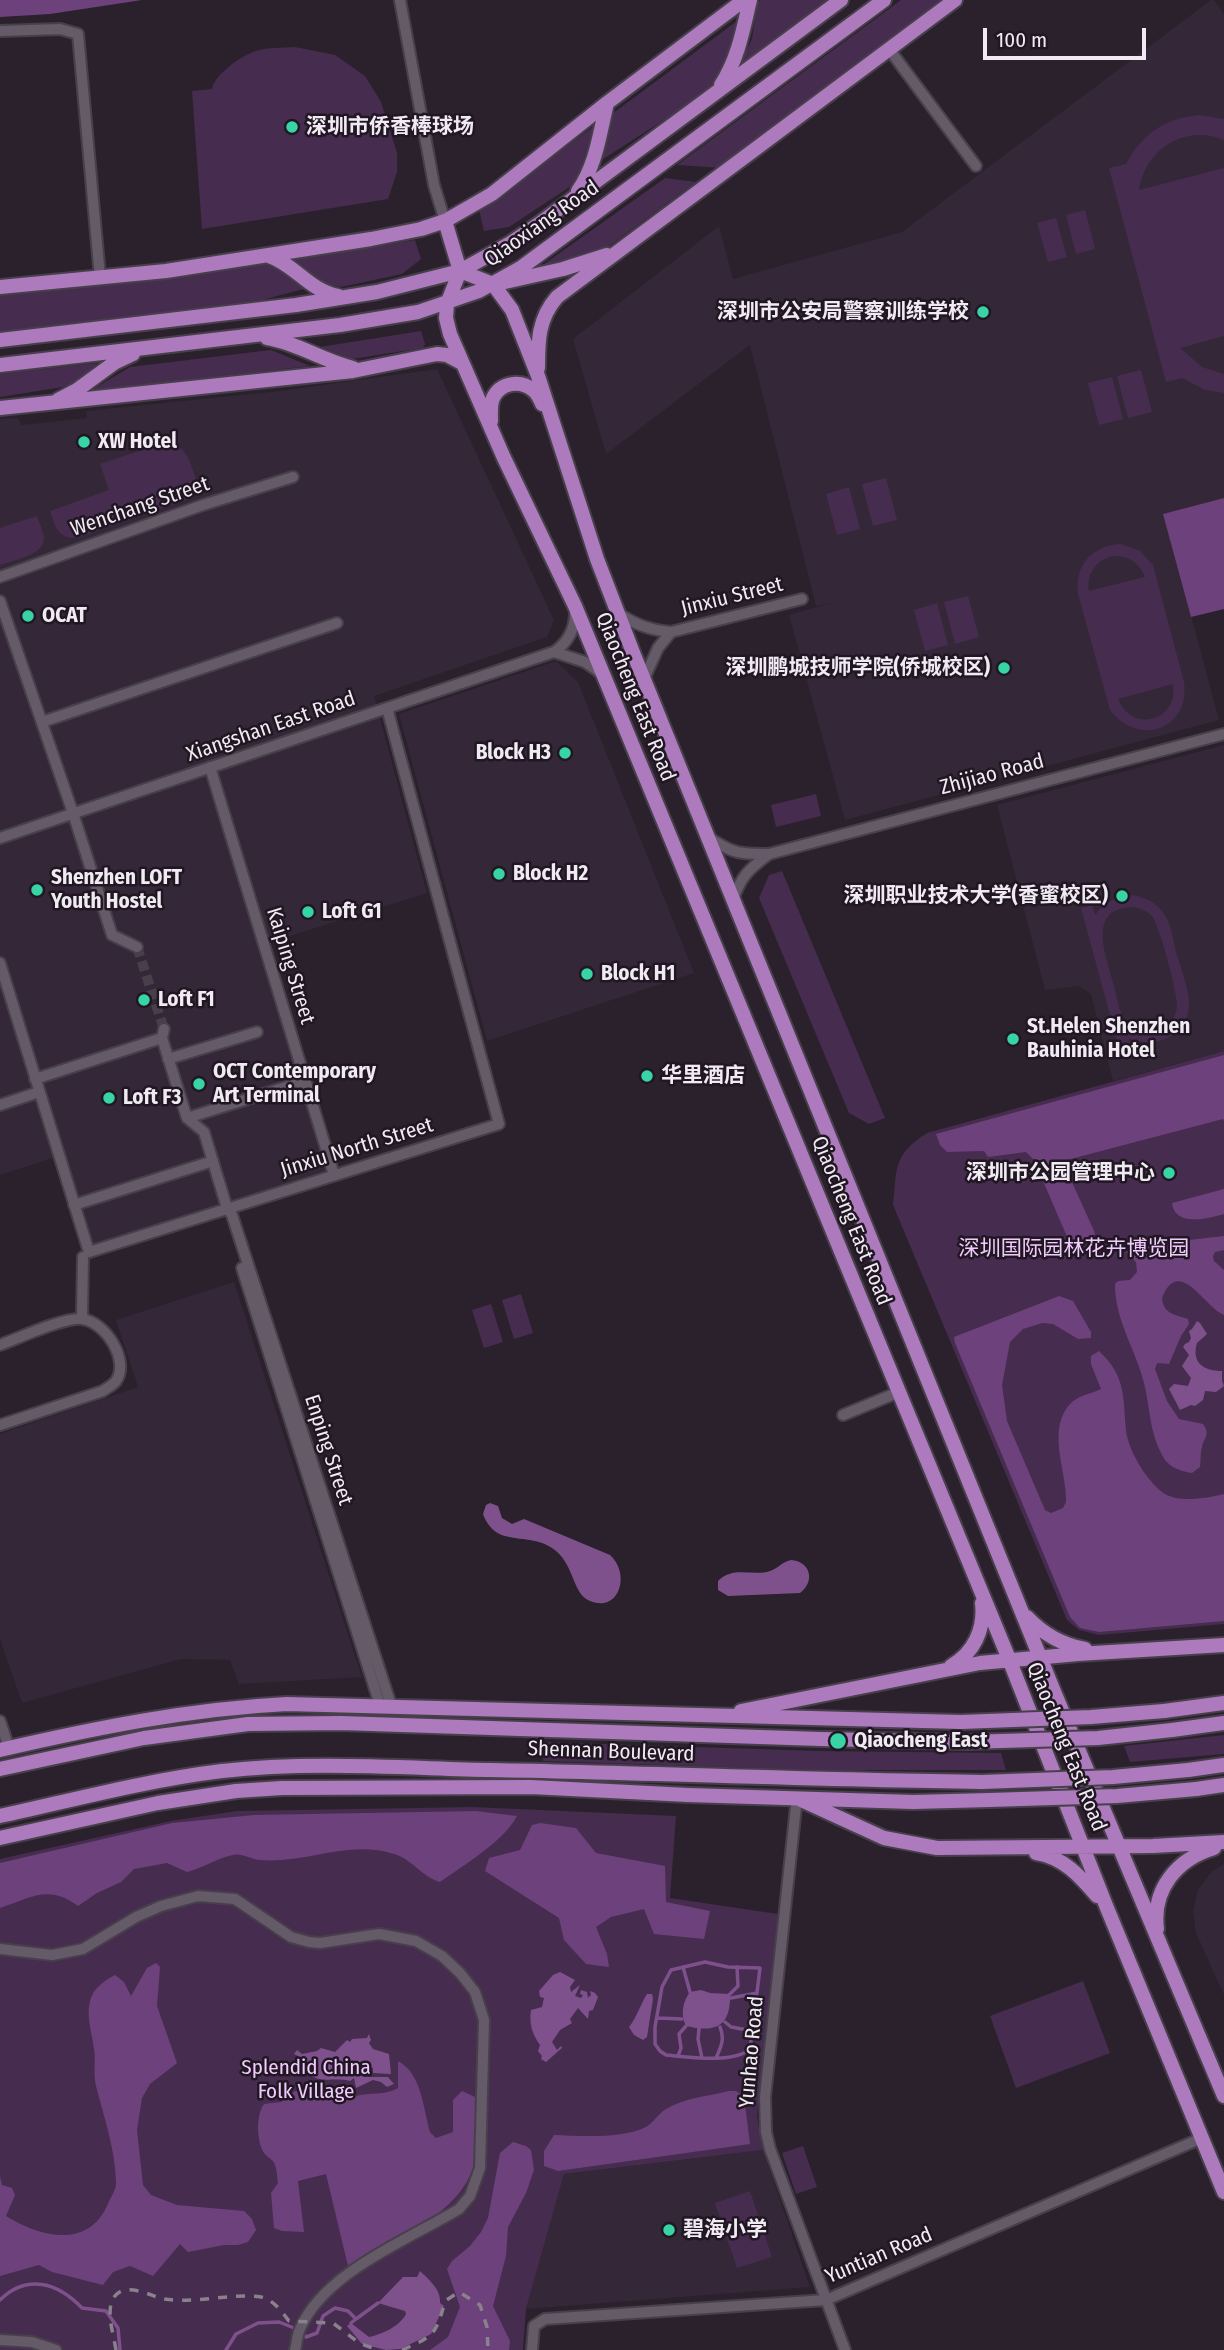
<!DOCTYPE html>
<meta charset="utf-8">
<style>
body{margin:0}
#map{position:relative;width:1224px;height:2350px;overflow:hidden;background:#2a212d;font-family:"Fira Sans Condensed",sans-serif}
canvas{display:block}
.scale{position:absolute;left:983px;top:28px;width:163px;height:32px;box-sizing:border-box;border:4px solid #f0eaf2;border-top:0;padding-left:9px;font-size:21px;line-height:24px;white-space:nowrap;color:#f0eaf2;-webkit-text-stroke:5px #201723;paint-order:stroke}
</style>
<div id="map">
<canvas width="1224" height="2350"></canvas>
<div class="scale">100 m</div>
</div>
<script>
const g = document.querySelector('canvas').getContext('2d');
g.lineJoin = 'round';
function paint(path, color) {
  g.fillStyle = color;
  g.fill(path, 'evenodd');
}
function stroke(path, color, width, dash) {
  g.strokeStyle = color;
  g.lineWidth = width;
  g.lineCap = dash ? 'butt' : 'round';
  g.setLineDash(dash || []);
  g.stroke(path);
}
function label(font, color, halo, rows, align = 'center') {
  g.font = font + ' "Fira Sans Condensed","Noto Sans SC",sans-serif';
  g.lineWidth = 5;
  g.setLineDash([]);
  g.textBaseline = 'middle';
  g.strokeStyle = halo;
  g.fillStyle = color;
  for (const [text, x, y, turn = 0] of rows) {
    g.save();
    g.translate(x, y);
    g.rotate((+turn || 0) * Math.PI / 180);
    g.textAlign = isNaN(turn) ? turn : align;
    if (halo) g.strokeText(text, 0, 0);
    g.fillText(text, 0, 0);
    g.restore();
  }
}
paint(new Path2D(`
 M1211 0H1214L1224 14V498L1164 514 1219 720 845 820 789 615 831 603 816 606 750 345 606 454 573 339 719 226 733 279 902 232Z
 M437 369 554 620 547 637 374 696 427 893 258 946 326 1170 94 1247 65 1154 0 1175V419L17 418 22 425 87 418 86 411 280 391Z
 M556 661 578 682 694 973 487 1041 399 714Z
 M1224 745V1051L1113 1081 1091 994 1079 986 1045 990 997 805Z
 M234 1282 362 1677 239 1684 230 1660 181 1659 22 1703 0 1639V1434L138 1387 116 1320Z
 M1224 1864V1995L1196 1933 1193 1911 1198 1890 1211 1872Z
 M763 2150 810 2287 526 2309 564 2174Z`), '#342738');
paint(new Path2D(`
 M761 0H830L738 68 752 39 757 3Z
 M901 0H950L723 168 677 165Z
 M737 21 731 54 709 91 597 163 608 117Z
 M295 47 335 55 365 76 381 102 397 153V172L388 199 202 229 192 91 212 89C214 75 242 55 256 51 267 47 283 48 295 47Z
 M1199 115 1224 119V140C1185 124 1145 149 1139 190L1224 168V336L1180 348 1202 367 1224 374V393L1205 390 1182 378 1166 382 1109 168 1126 164C1142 134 1165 118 1199 115Z
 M594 126 577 182 509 227 484 231 479 210Z
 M665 178 696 182 604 250 540 267Z
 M1085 210 1095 249 1076 254 1066 215Z
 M1056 218 1067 257 1048 262 1037 223Z
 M415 240 421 259 402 274 341 287 323 283 289 260Z
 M265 263 276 265 308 288 262 300 0 333V295L176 276Z
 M421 331 425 344 423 348 352 359 320 347Z
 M271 350 310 366 90 391 130 367Z
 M98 363 80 379 63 387 0 397V374Z
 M1141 370 1152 412 1128 418 1117 376Z
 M1112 377 1123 419 1099 425 1088 383Z
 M169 441C188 447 191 466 197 482V487L191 498 77 538C58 539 55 527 50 511L109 490 100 464Z
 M886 478 897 520 873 526 862 484Z
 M849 487 860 529 837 535 826 494Z
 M37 516C39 523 44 532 44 539 43 556 13 560 0 565V528Z
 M1121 544 1140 551 1153 565 1184 682C1191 729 1138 748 1110 710L1078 594C1074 565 1093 545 1121 544ZM1113 556C1129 556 1139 562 1145 577L1089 591C1086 574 1096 560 1113 556ZM1173 684C1179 721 1132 734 1118 699Z
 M968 596 979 637 955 644 944 602Z
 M937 603 948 645 925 651 914 610Z
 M816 794 821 816 776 827 771 805Z
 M782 871 885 1118 869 1124 849 1113 759 898 769 875Z
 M1134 895C1145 898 1155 902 1162 911 1171 922 1173 939 1176 952 1181 968 1189 988 1189 1005 1188 1036 1155 1050 1129 1038L1131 1049 1120 1052 1081 908 1092 905 1095 915C1105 901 1117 896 1134 895ZM1133 907C1140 908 1147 911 1152 916 1159 924 1179 997 1177 1008 1175 1017 1170 1025 1162 1029 1150 1034 1136 1032 1127 1022 1118 1013 1117 995 1113 982 1106 955 1086 908 1133 907Z
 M1224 1051V1624L1099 1635 1079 1630 1067 1620 893 1205C897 1167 893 1155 927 1133Z
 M521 1294 533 1333 514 1339 502 1300Z
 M491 1304 503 1342 484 1348 472 1310Z
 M1224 1735V1754L1130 1762 1124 1746Z
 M543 1742 818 1751 1001 1753 1006 1770H817L543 1761Z
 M472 1807 676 1816 670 1898 778 1914 757 2116 763 2150 564 2174 526 2309 523 2350H0V1859L171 1821 237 1811Z
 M1083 1981 1110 2053 1016 2088 990 2016Z
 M803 2146 817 2187 796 2194 782 2153Z
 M750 2191 772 2257 737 2268 715 2203Z`), '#462c4f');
paint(new Path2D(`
 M0 0H142L50 14 0 17Z
 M1224 498V609L1191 617 1163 514Z
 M1224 1055V1121L1223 1119 1067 1160 1066 1169 1095 1233C1090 1245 1078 1246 1068 1239L1034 1160 1026 1152 988 1157 984 1151 947 1152 940 1145 936 1134Z
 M1224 1189V1214C1207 1219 1175 1227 1172 1203Z
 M1224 1236V1250L1215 1252 1213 1256 1214 1261 1224 1270V1315C1205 1308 1179 1255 1162 1298 1163 1314 1176 1315 1188 1319L1189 1324 1181 1336 1169 1364 1157 1363 1155 1369 1167 1401 1179 1419 1203 1424C1211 1435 1204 1437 1202 1447 1200 1454 1201 1461 1200 1467L1192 1473C1179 1471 1168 1467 1162 1455 1150 1433 1150 1410 1145 1387 1137 1351 1115 1322 1115 1284L1118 1281 1130 1280 1137 1272 1136 1262 1125 1251 1127 1247Z
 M1059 1296 1073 1301 1091 1332V1338L1078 1339 1053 1324 1042 1323 1023 1329 1010 1342 1002 1385 1007 1421 1045 1510 1051 1513 1063 1508 1066 1502C1067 1470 1045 1428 1072 1402 1078 1396 1093 1393 1101 1389L1091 1364V1356L1099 1351C1126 1376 1123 1397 1126 1430 1128 1451 1148 1483 1165 1494 1181 1503 1207 1498 1224 1494V1621L1099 1632 1080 1628 1070 1617 955 1343 954 1337Z
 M476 1811 517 1816C504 1841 464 1865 440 1882 422 1877 412 1859 394 1854 349 1839 305 1864 260 1860 250 1859 242 1853 233 1855 217 1858 203 1868 187 1872L167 1863 134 1869 121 1882 97 1893 78 1906C48 1884 31 1898 0 1908V1863L172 1823 254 1815Z
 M540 1823 576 1828 596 1853 665 1866 666 1902 710 1911 704 1939 654 1934 644 1909 611 1917 596 1927 607 1954 609 1967 586 1964 564 1940 559 1918 485 1871 489 1858 520 1850 532 1825Z
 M156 1963 160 1967 157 2006 177 2063 150 2084 142 2098 137 2130 143 2185 151 2195 177 2205 244 2211 252 2219 256 2230 248 2242 238 2245H224L188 2252 180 2244 153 2276 130 2266 113 2272 103 2285 52 2272 39 2265 0 2276V2176L2 2185 12 2188 15 2195 6 2216C38 2236 87 2250 107 2206 110 2198 117 2189 116 2181 115 2149 104 2117 96 2086 93 2074 96 2061 94 2049 92 2033 86 2017 90 2001 93 1988 104 1981 115 1975L124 1982 131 1996 147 1968Z
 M398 2061C422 2074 423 2108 430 2132L436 2138 453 2132V2100L462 2091 475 2097C475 2115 478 2152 473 2168 457 2216 390 2243 348 2266L326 2174 298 2181 304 2232 282 2231 274 2228 271 2193 278 2183C277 2176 277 2167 273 2161 270 2158 266 2156 264 2153 256 2141 256 2114 264 2104L281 2102 293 2092 308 2087 346 2090 356 2096C371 2092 384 2096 398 2088Z
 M729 2091H736L744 2096 750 2144 558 2171 544 2166V2151L554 2135C580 2136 622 2139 646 2127 654 2122 658 2114 666 2109 684 2098 709 2096 729 2091Z
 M513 2142 526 2146 531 2150 534 2170 526 2193 508 2227 506 2256 493 2306 510 2341 509 2350H430L448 2337 460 2307 447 2269 452 2261 470 2246 481 2232 488 2218 500 2153Z`), '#6d417b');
paint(new Path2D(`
 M1197 1321 1200 1323 1207 1334 1197 1343C1191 1363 1204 1371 1222 1371V1381L1224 1386 1216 1392 1205 1391 1203 1400 1195 1406 1191 1405 1180 1410 1169 1389 1174 1384 1188 1386 1191 1378 1182 1366 1189 1355 1183 1347 1185 1344 1189 1342 1191 1338 1189 1331 1192 1329Z
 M490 1503 498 1506 502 1518 512 1524 524 1519 610 1555C632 1575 618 1615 588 1600 572 1592 574 1562 552 1548 527 1531 496 1549 483 1514L486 1505Z
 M791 1560C810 1561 816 1581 800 1593L728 1596 718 1590V1581C734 1565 752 1577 770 1571 777 1569 782 1562 791 1560Z
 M560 1972 575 1980 570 1987 571 1992 580 1985 575 1996 581 1998 583 1995 580 1994 581 1990 587 1992 588 1998 591 1995 590 1991 595 1993 598 1997 593 2010 589 2011 588 2019 578 2008 570 2019 572 2023 560 2030 552 2042 557 2050 561 2046 562 2048 546 2062 541 2059 542 2056 538 2051 540 2045C532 2034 529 2024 531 2010L542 2007 544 1998 540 1997 539 1991 553 1975Z
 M701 1990 710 1993 730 1994C731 2027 715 2033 686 2026 680 2015 683 2001 690 1992Z
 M647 1994H652L653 1999 647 2037 643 2040 634 2035 629 2027C637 2017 640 2005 647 1994Z
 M369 2034 371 2040 369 2043 373 2049 389 2054 391 2074 373 2073V2068L363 2066 358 2068 359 2074 364 2077H388L394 2084 387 2087 381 2082 373 2080 356 2088 354 2078 350 2081C337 2077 322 2083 312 2076L315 2072 310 2068 306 2070 304 2067 300 2074 290 2066H294L298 2061V2056L294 2054 297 2050 302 2054 317 2051 321 2048 335 2052 347 2040 350 2042 352 2039 367 2038Z
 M420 2271C429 2280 441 2289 440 2303L444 2306 431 2334 400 2349 386 2350 362 2344 347 2326 351 2323 369 2337C383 2334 400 2326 406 2314L405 2311 378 2303 403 2277H417Z`), '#7e518d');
stroke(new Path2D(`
 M705 1962 728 1967 760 1968 750 2049C733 2064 688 2057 666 2055L660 2051 655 2044V2027L662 1987 671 1970Z
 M683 1967 690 1992
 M730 1994 738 1986 737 1967
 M731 1998 757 1993
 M658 2018 682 2019
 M725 2022 731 2027 753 2031
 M699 2029 698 2039 702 2058
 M678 2056 681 2048 679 2034 686 2026
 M716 2058C721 2047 725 2039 720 2027
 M0 2300C27 2273 58 2283 82 2308L106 2311 118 2328 120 2350
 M356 2319 378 2303
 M226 2350 236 2334 258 2323 279 2322 294 2328 306 2337 317 2333 323 2316 335 2308 348 2311 356 2319 351 2323`), '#7e518d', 3.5);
stroke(new Path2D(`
 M137 947 164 1029`), '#483f4b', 10, [10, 5]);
const minor = new Path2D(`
 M400 0 434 185 445 221
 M0 31 60 29 78 34 100 277
 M889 49 976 166
 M0 577 203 505 293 477
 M0 601 73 813 112 935 137 947
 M618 613C636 625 650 630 671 632L802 599
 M554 652 585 662 602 674
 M644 679 658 648 671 632
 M42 722 337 623
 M210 767 334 1175
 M708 837C733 854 740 854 769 854L1224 734
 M0 838 554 652C570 641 576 627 575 609
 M733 900C741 876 749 869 769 854
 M0 963 89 1252 499 1124 387 708
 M164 1029 162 1038 187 1118 204 1132 227 1208 232 1215 391 1705
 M168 1059 257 1032
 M35 1079 162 1038
 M0 1105 39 1092
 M187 1118 305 1081
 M74 1205 213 1161
 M242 1268 380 1705
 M82 1319 83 1257
 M0 1345C19 1338 64 1317 82 1319 106 1322 130 1361 116 1381 113 1385 107 1388 103 1391L0 1425
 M843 1415 899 1392
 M0 1721 9 1748
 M797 1797 765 2097 766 2132 770 2149 845 2350
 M0 1949 52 1955 83 1949 136 1917 161 1906 198 1896 235 1899 291 1937 309 1942 320 1943 379 1934 416 1941 442 1956 460 1973 475 1992 484 2020 480 2168 470 2196 459 2209C410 2239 324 2272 300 2329 297 2335 297 2343 295 2350
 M0 2340 32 2342 56 2350
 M532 2350 534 2326 545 2319 826 2300 1202 2138`);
const major = new Path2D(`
 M721 85C738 59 743 30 750 0
 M578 191C596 166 600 132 607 103
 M445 221 460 271 447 304 446 318 450 334 504 458 575 606 1009 1659 1107 1908 1224 2192
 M269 256C294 264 310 291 338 296
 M460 271 493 284 512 310 538 376 597 559 632 650 1055 1694 1224 2096
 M505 282 563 269 607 255
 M0 287 166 271 371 239 421 229 445 221 492 194 607 103 744 0
 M267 338C298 343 323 361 353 368
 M0 340 296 305 377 292 460 271 509 244 540 223 841 0
 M0 365 340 325 418 312 479 291 522 267 884 0
 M538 368C538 341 538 319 557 297L955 0
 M58 400 77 390 114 363 133 354
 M0 408 353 371 437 354 447 355 462 363
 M491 421C491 413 490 405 493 398 500 383 520 379 533 390 537 393 540 399 542 404
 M1027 1617C1043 1634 1063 1645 1085 1649
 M951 1666C974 1653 985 1629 982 1603
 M741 1711 980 1663 1078 1654 1224 1645
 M1164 1711 1224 1703
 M1172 1730 1224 1723
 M0 1750C95 1728 189 1709 287 1704L961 1722
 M0 1769 144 1738 248 1724 341 1723 820 1739 968 1742
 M1188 1770 1224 1765
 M1196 1789 1224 1785
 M801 1800 884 1838 937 1848 1153 1846 1224 1842
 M0 1816C73 1800 148 1780 222 1771 311 1761 402 1768 491 1770 655 1773 818 1780 982 1782
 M0 1838 158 1803 236 1791 282 1788 531 1787 688 1795 913 1802 989 1800
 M1036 1853C1063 1857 1080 1876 1097 1896
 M1157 1929C1152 1889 1177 1859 1214 1848`);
stroke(minor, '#47404a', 14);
stroke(major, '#47404a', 18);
stroke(minor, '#645a68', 10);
stroke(major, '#ad7abe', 14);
stroke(new Path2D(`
 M116 2350C114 2336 105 2310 114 2297 126 2281 150 2296 164 2299 194 2304 229 2293 261 2297 273 2299 282 2312 289 2321L333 2323 359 2343 378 2350
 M402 2350C434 2336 436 2335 445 2301L459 2292 480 2305 487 2327 488 2350`), '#89818b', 3.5, [9, 9]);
const majorBridge = new Path2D(`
 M961 1722 1091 1717 1164 1711
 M968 1742 1098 1738 1172 1730
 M982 1782 1113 1777 1188 1770
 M989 1800 1117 1796 1196 1789`);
stroke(majorBridge, '#47404a', 18, []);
stroke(majorBridge, '#ad7abe', 14);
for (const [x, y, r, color] of [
 [292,127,7,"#39d4a5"],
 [983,312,7,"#39d4a5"],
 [84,442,7,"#39d4a5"],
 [28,616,7,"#39d4a5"],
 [1004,668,7,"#39d4a5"],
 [565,753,7,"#39d4a5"],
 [499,874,7,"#39d4a5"],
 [37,890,7,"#39d4a5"],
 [1122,896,7,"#39d4a5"],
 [308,912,7,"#39d4a5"],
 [587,974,7,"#39d4a5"],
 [144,1000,7,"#39d4a5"],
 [1013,1039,7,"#39d4a5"],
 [647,1076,7,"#39d4a5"],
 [199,1084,7,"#39d4a5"],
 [109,1098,7,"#39d4a5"],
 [1169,1173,7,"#39d4a5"],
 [838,1741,9,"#39d4a5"],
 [669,2230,7,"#39d4a5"]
]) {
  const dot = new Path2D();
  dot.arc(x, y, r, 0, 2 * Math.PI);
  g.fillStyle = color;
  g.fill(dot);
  stroke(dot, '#201723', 2.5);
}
label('bold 21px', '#f0eaf2', '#201723', [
 ["深圳市侨香棒球场",306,127],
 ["深圳市公安局警察训练学校",969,312,"right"],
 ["XW Hotel",98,442],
 ["OCAT",42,616],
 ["深圳鹏城技师学院(侨城校区)",990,668,"right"],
 ["Block H3",551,753,"right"],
 ["Block H2",513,874],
 ["Shenzhen LOFT",51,878],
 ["Youth Hostel",51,902],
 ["深圳职业技术大学(香蜜校区)",1108,896,"right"],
 ["Loft G1",322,912],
 ["Block H1",601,974],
 ["Loft F1",158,1000],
 ["St.Helen Shenzhen",1027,1027],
 ["Bauhinia Hotel",1027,1051],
 ["OCT Contemporary",213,1072],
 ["Art Terminal",213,1096],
 ["华里酒店",661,1076],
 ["Loft F3",123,1098],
 ["深圳市公园管理中心",1155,1173,"right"],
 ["Qiaocheng East",854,1741],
 ["碧海小学",683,2230]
], 'left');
label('21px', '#f0eaf2', '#201723', [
 ["Qiaoxiang Road",542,224,-35],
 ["Wenchang Street",140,507,-19],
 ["Jinxiu Street",732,597,-14],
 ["Qiaocheng East Road",635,697,68],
 ["Xiangshan East Road",271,727,-19],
 ["Zhijiao Road",992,775,-15],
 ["Kaiping Street",290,966,73],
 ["Jinxiu North Street",357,1148,-17],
 ["Qiaocheng East Road",851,1221,68],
 ["Enping Street",328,1450,72],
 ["Qiaocheng East Road",1066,1747,68],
 ["Shennan Boulevard",611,1752,2],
 ["Yunhao Road",752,2052,-85],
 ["Yuntian Road",879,2256,-23]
]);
label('21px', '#f2cbfe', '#201723', [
 ["深圳国际园林花卉博览园",1074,1249],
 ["Splendid China",306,2068],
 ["Folk Village",306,2092]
]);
</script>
